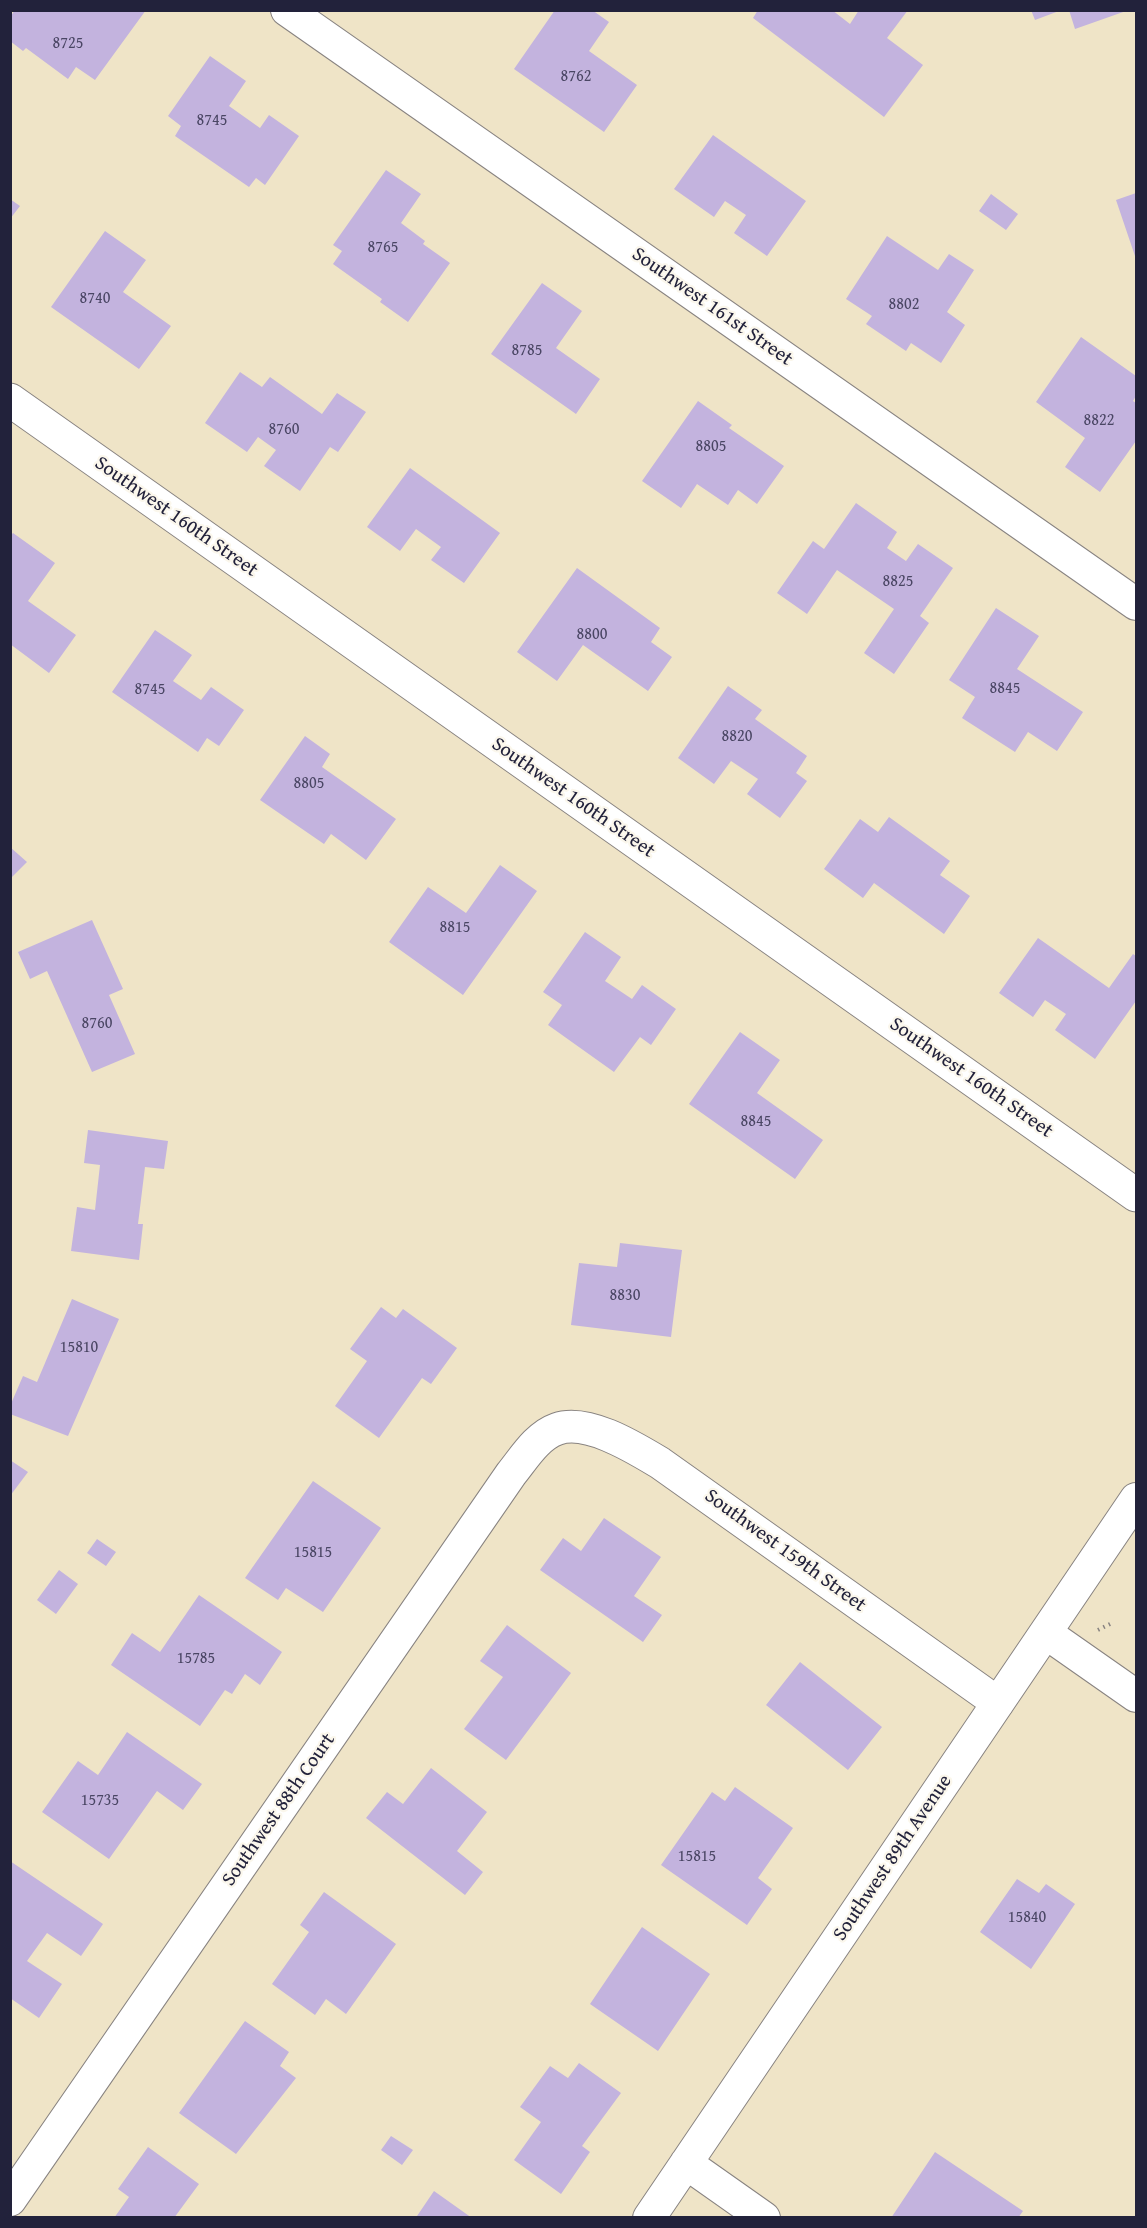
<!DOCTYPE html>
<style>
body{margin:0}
#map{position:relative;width:1147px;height:2228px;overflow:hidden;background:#efe4c7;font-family:"Gentium Book Plus",serif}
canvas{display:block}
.frame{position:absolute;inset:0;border:12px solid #22223b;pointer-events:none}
</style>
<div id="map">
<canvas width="1147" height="2228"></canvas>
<div class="frame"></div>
</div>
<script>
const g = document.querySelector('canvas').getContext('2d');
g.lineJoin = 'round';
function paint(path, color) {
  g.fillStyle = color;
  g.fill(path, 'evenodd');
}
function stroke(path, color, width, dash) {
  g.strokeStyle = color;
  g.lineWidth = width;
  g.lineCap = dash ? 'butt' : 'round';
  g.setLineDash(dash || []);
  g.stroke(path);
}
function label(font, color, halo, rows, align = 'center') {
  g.font = font + ' "Gentium Book Plus",serif';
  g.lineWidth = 4.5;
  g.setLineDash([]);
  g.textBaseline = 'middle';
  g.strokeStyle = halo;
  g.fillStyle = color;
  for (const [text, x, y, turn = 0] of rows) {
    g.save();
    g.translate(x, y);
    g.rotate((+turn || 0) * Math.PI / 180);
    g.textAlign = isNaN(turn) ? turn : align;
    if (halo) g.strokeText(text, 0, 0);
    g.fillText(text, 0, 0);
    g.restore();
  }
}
paint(new Path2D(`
 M15 10H146L95 80 76 67 68 79 26 48 23 51 10 41V17Z
 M555 10H592L609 22 589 51 637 85 604 132 514 69Z
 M758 10H832L850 24 859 10H908L887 38 923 65 884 117 753 18Z
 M1031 10H1059V11L1035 20Z
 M1069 10H1126V11L1075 29Z
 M210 56 246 81 229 106 260 128 269 115 299 136 265 185 256 178 249 187 175 136 181 126 168 116Z
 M713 135 806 201 767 256 734 233 746 215 725 201 714 217 674 189Z
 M386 170 421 194 401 223 425 241 423 244 450 263 408 322 380 302 382 299 333 264 342 251 333 245Z
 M1136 193V259L1116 200Z
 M991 194 1018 214 1006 230 979 211Z
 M10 199 20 206 10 219Z
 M105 231 146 260 123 292 171 326 139 369 51 307Z
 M887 236 938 270 949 254 974 270 947 312 965 325 941 363 911 343 906 351 866 324 872 316 846 299Z
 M542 283 582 311 556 348 600 379 576 414 491 354Z
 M1081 337 1136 376V396L1133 401 1136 403V441L1100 492 1065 467 1085 438 1036 402Z
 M240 372 262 387 270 377 322 414 337 393 366 412 338 452 330 447 300 491 264 466 276 450 258 437 247 452 205 423Z
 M698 401 732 425 729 428 784 466 757 504 738 490 728 505 697 484 681 508 642 481Z
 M410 468 500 533 464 583 431 560 441 547 416 529 400 551 367 527Z
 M856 503 897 532 887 548 906 561 918 544 953 568 920 616 929 623 894 674 864 653 894 609 837 570 807 614 777 593 813 541 824 549Z
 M13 533 55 563 28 601 76 635 49 673 10 644V536Z
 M577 568 660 628 651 642 672 657 648 691 583 645 557 681 517 652Z
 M996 608 1039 636 1017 669 1083 712 1057 751 1028 732 1015 752 962 718 975 697 949 680Z
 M155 630 192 655 173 681 201 700 211 687 244 710 219 746 207 738 198 752 112 692Z
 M728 686 762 710 755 719 807 756 796 773 807 781 780 818 747 794 758 779 731 761 714 784 678 758Z
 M305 736 330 754 322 767 396 819 366 860 331 834 324 844 260 800Z
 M889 817 950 861 940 875 970 896 944 934 874 883 863 898 824 869 860 819 878 832Z
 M10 847 27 862 10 879Z
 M500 865 537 891 463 995 389 942 428 887 466 913Z
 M92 920 123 989 109 995 135 1054 92 1072 47 971 30 979 18 952Z
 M585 932 621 957 605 981 632 999 642 985 676 1009 651 1045 640 1037 614 1072 548 1025 562 1005 543 992Z
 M1038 938 1109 988 1133 954 1136 956V1001L1095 1059 1055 1030 1066 1014 1045 1000 1033 1017 999 993Z
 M740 1032 780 1060 757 1093 823 1140 795 1179 689 1104Z
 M88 1130 168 1141 164 1169 145 1167 138 1224H143L139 1260 71 1251 77 1207 95 1210 100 1165 84 1163Z
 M620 1243 682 1250 671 1337 571 1325 579 1263 617 1267Z
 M72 1299 119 1319 68 1436 10 1414V1406L23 1376 37 1382Z
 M381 1307 396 1318 403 1309 457 1348 431 1384 422 1378 379 1438 335 1406 367 1361 350 1349Z
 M10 1460 28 1472 10 1496Z
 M313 1481 381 1528 323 1612 286 1588 278 1600 245 1578Z
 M604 1518 661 1557 634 1596 662 1615 643 1642 540 1570 563 1538 581 1551Z
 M97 1539 116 1552 106 1566 87 1553Z
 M59 1570 78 1584 56 1614 37 1600Z
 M199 1595 282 1652 260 1685 245 1674 232 1694 225 1690 200 1726 111 1665 132 1633 160 1652Z
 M507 1625 571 1673 506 1760 464 1729 503 1677 480 1661Z
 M800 1662 882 1727 848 1770 766 1705Z
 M127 1732 202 1784 183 1810 157 1791 109 1859 42 1812 78 1761 98 1775Z
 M431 1768 487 1812 457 1851 483 1872 465 1895 366 1818 387 1792 403 1804Z
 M735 1787 793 1828 758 1878 772 1889 747 1925 661 1865 712 1792 725 1801Z
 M10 1861 103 1924 81 1956 47 1933 27 1961 62 1984 39 2018 10 1998Z
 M1017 1879 1039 1893 1046 1884 1075 1904 1031 1969 980 1932Z
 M324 1892 396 1944 346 2014 326 1999 315 2015 272 1984 309 1932 300 1925Z
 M642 1927 710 1974 658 2051 590 2004Z
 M245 2021 289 2052 280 2066 296 2078 236 2154 179 2113Z
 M579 2063 621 2093 582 2146 590 2152 561 2194 514 2160 541 2122 520 2107 550 2066 568 2078Z
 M391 2136 413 2150 402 2165 381 2150Z
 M148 2147 199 2184 174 2218H114L129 2197 118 2189Z
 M935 2152 1023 2211 1018 2218H891Z
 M434 2191 472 2218H419L417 2216Z`), '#c3b3de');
const street = new Path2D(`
 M287 10 1136 604
 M1046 1633 1136 1696
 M686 2163 764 2218
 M10 2200 511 1474C524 1458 537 1436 557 1429 587 1418 635 1448 660 1463L998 1703
 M649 2218 1136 1499`);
const secondary = new Path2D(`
 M10 400 1136 1195`);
stroke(street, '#888381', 34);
stroke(secondary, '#888381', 35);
stroke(new Path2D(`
 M1098 1630 1112 1623`), '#888381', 4, [1.5, 4.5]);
stroke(street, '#fff', 32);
stroke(secondary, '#fff', 33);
label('16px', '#4a4664', null, [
 ["8725",68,44],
 ["8762",576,77],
 ["8745",212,121],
 ["8765",383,248],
 ["8740",95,299],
 ["8802",904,305],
 ["8785",527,351],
 ["8822",1099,421],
 ["8760",284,430],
 ["8805",711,447],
 ["8825",898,582],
 ["8800",592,635],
 ["8845",1005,689],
 ["8745",150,690],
 ["8820",737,737],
 ["8805",309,784],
 ["8815",455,928],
 ["8760",97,1024],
 ["8845",756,1122],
 ["8830",625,1296],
 ["15810",79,1348],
 ["15815",313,1553],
 ["15785",196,1659],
 ["15735",100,1801],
 ["15815",697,1857],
 ["15840",1027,1918]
]);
label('20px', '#22223b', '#fbf7ec', [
 ["Southwest 161st Street",712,307,35],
 ["Southwest 160th Street",176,517,35],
 ["Southwest 160th Street",573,798,35],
 ["Southwest 160th Street",971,1078,35],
 ["Southwest 159th Street",785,1551,36],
 ["Southwest 88th Court",279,1810,-55],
 ["Southwest 89th Avenue",893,1858,-56]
]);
</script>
